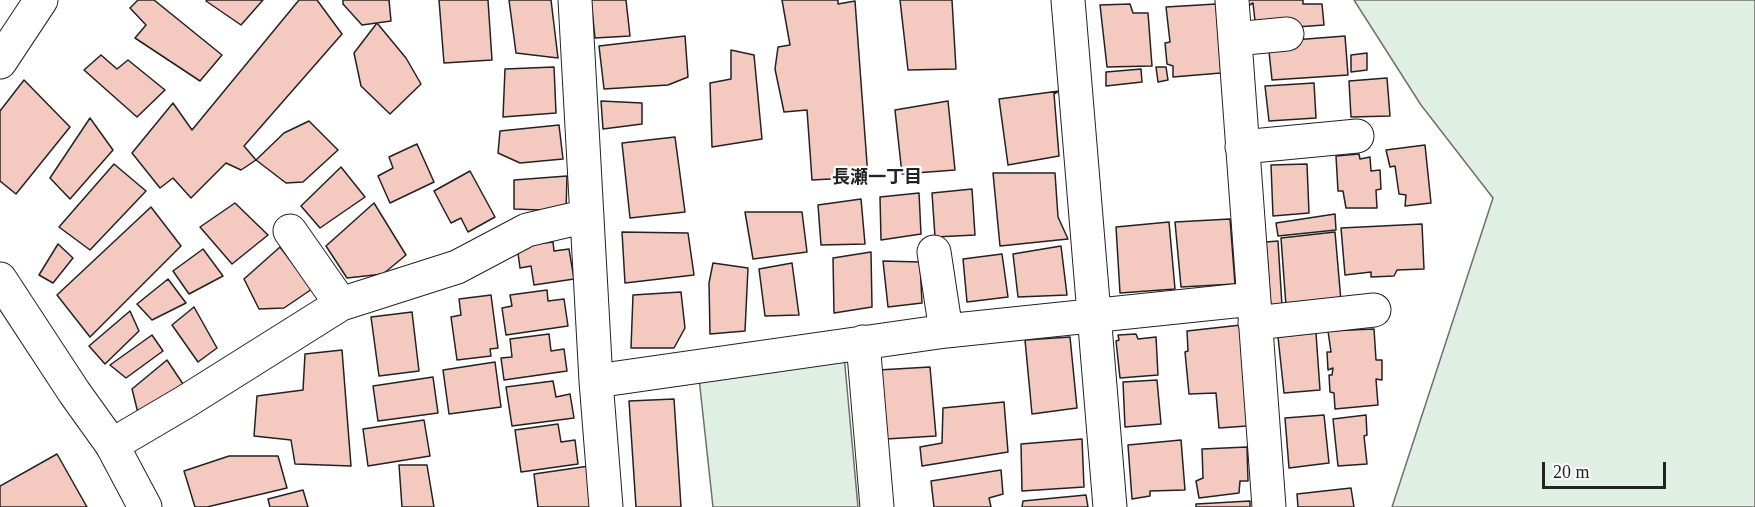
<!DOCTYPE html>
<meta charset="utf-8">
<style>
body{margin:0}
#map{position:relative;width:1755px;height:507px;overflow:hidden;background:#fff;font-family:"Times New Roman",serif}
canvas{display:block}
.scale{position:absolute;left:1542px;top:462px;width:124px;height:27px;box-sizing:border-box;border:3px solid #222;border-top:0;padding-left:8px;font-size:18px;line-height:21px;white-space:nowrap;color:#222;-webkit-text-stroke:4px #fff;paint-order:stroke}
</style>
<div id="map">
<canvas width="1755" height="507"></canvas>
<div class="scale">20 m</div>
</div>
<script>
const g = document.querySelector('canvas').getContext('2d');
g.lineJoin = 'round';
function paint(path, color) {
  g.fillStyle = color;
  g.fill(path, 'evenodd');
}
function stroke(path, color, width, dash) {
  g.strokeStyle = color;
  g.lineWidth = width;
  g.lineCap = dash ? 'butt' : 'round';
  g.setLineDash(dash || []);
  g.stroke(path);
}
function label(font, color, halo, rows, align = 'center') {
  g.font = font + ' "Times New Roman","Noto Sans JP",serif';
  g.lineWidth = 4.5;
  g.setLineDash([]);
  g.textBaseline = 'middle';
  g.strokeStyle = halo;
  g.fillStyle = color;
  for (const [text, x, y, turn = 0] of rows) {
    g.save();
    g.translate(x, y);
    g.rotate((+turn || 0) * Math.PI / 180);
    g.textAlign = isNaN(turn) ? turn : align;
    if (halo) g.strokeText(text, 0, 0);
    g.fillText(text, 0, 0);
    g.restore();
  }
}
const green = new Path2D(`
 M1354 0H1755V507H1392L1493 198 1421 105Z
 M844 355 858 507H713L699 378Z`);
paint(green, '#e0efe3');
stroke(green, '#6f6f6f', 1.5);
const building = new Path2D(`
 M138 0H154L222 55 200 81 135 38 146 25 130 8Z
 M207 0H263L241 25 206 1Z
 M299 0H317L342 34 244 146 256 160 241 170 226 163 191 198 173 178 160 188 132 153 173 103 192 130Z
 M343 0H389L391 21 362 25 343 4Z
 M439 0H488L492 60 444 63Z
 M509 0H551L558 58 516 53Z
 M591 0H626L630 36 595 38Z
 M782 0H838V4L855 1 868 177 812 180 807 110 784 112 775 69 778 47 790 45Z
 M900 0H952L956 69 908 70Z
 M1247 0H1303V4H1322L1324 25 1256 30 1253 3 1248 6Z
 M1130 4 1133 13H1148L1152 66 1107 67 1100 5Z
 M1216 4 1221 73 1173 77V66L1167 64 1165 43 1170 42 1166 7Z
 M377 23 406 58 421 84 390 114 361 86 354 53Z
 M685 36 688 77 668 85 604 89 599 46Z
 M1345 36 1348 75 1272 80 1268 42Z
 M731 50 754 55 762 139 712 147 710 83 731 79Z
 M1367 53V70L1351 72V55Z
 M101 55 117 69 128 60 165 90 137 117 84 70Z
 M554 67 556 113 503 117 505 69Z
 M1156 67H1166L1168 80 1158 82Z
 M1141 69 1142 82 1106 86V72Z
 M1387 78 1390 116 1351 117 1349 81Z
 M24 80 70 127 16 194 0 181V111Z
 M1314 83 1316 118 1269 121 1265 86Z
 M1059 91 1054 94 1059 156 1008 165 999 99Z
 M601 101 642 103V124L603 129Z
 M948 101 955 170 902 174 895 110Z
 M90 118 113 150 70 199 50 178Z
 M309 121 338 150 303 182 286 183 256 160 284 133Z
 M559 125 563 159 520 163 498 153 500 131Z
 M675 137 685 212 630 218 622 143Z
 M417 144 434 182 390 203 378 176 393 168 389 157Z
 M1425 145 1431 203 1405 206 1406 195 1399 194 1395 166 1390 167 1386 150Z
 M1359 154 1360 159 1370 157 1371 171 1380 170 1381 189 1376 190 1377 208H1346L1343 191H1338L1336 156Z
 M114 164 146 191 90 250 59 227Z
 M1307 164 1309 213 1273 216 1271 165Z
 M341 167 365 197 320 228 301 206Z
 M470 171 495 217 468 232 461 218 451 223 434 191Z
 M993 173H1055L1058 217 1068 239 1000 246Z
 M567 176 566 211 514 209V180Z
 M972 189 975 235 935 237 932 193Z
 M919 193 921 234 881 240 880 197Z
 M861 199 865 244 821 245 818 205Z
 M235 203 268 235 232 264 200 227Z
 M374 203 406 255 383 274 347 278 326 246Z
 M151 207 181 246 90 337 57 295Z
 M745 212H802L807 252 753 259Z
 M1335 214 1336 230 1278 236 1276 223Z
 M1230 219 1235 284 1181 287 1175 222Z
 M1169 222 1175 289 1120 293 1116 227Z
 M1422 224 1424 269 1397 270 1394 276 1371 277V272L1345 275 1341 228Z
 M622 232 688 233 694 275 625 283Z
 M1335 232 1341 301 1286 306 1281 238Z
 M1278 241 1282 306 1271 309 1266 242Z
 M553 242 554 251 569 249 574 279 534 285 531 266 520 268 517 246Z
 M58 244 73 258 53 283 39 275Z
 M1061 246 1067 295 1018 297 1013 254Z
 M280 247 312 289 284 308 259 309 244 279Z
 M203 249 223 276 189 294 173 271Z
 M871 252 872 307 834 313 833 258Z
 M1002 254 1008 297 967 302 963 259Z
 M883 261 920 262 922 303 888 307Z
 M713 263 748 268 745 331 710 334 709 283Z
 M792 263 799 315 765 316 759 269Z
 M168 279 186 303 152 320 137 304Z
 M547 290 548 301 564 299 568 326 506 335 502 308 512 306 510 295Z
 M681 292 685 328 674 348H631L633 295Z
 M491 295 498 348 490 349 491 356 457 360 451 317 461 315 459 299Z
 M194 307 217 348 198 362 172 325Z
 M130 311 139 331 105 364 89 346Z
 M412 312 419 371 379 376 371 317Z
 M1241 325 1247 426 1219 428 1216 393 1189 394 1185 352 1188 351 1187 331Z
 M1374 329 1376 360H1382V380L1376 379 1378 405 1335 409 1334 393 1330 392 1329 375H1332L1333 368 1328 370 1327 352H1331L1328 331Z
 M1316 333 1320 390 1284 393 1278 337Z
 M549 334 551 351 564 349 567 371 504 380 501 358 512 357 510 339Z
 M1136 334 1138 339 1156 337 1158 375 1120 378 1116 341 1119 340 1118 335Z
 M152 335 163 351 126 378 110 365Z
 M1070 337 1077 408 1032 414 1025 340Z
 M342 350 351 466 295 464 291 440 254 436 257 396 303 390 305 354Z
 M167 360 185 387 138 413 132 389Z
 M495 362 501 407 449 414 443 370Z
 M930 367 936 436 886 439 878 370Z
 M433 377 438 413 378 421 373 386Z
 M1157 380 1161 424 1125 427 1123 382Z
 M553 381 556 397 570 394 574 418 512 426 506 387Z
 M674 399 681 507H636L629 401Z
 M1004 402 1008 452 922 466 920 447 942 443 943 408Z
 M1324 415 1329 463 1289 468 1285 418Z
 M1366 415 1367 435 1364 436 1367 464 1338 466 1333 419Z
 M424 420 430 456 368 466 363 429Z
 M558 424 561 442 575 440 578 464 521 472 515 430Z
 M1082 439 1084 487 1022 491 1021 444Z
 M1181 440 1185 490 1150 491V496L1132 499 1128 445Z
 M1247 447 1248 481H1240L1239 493 1199 498 1196 481 1203 478 1202 449Z
 M57 454 87 507H0V486Z
 M229 456H278L287 488 207 507H195L184 471Z
 M399 465H427L434 507H402Z
 M589 466 594 507H538L534 474Z
 M1001 470 1003 494 989 498 991 507H934L931 481Z
 M1351 488 1354 507H1298L1297 494Z
 M303 490 308 507H270L268 499Z
 M1086 495 1088 507H1022L1023 501Z
 M1250 501V507H1196V504Z`);
paint(building, '#f3c9c0');
stroke(building, '#222', 1.5);
const street = new Path2D(`
 M575 0 596 381 606 507
 M1068 0 1110 507
 M1232 0 1269 507
 M1235 39 1287 34
 M0 62 41 0
 M1242 147 1357 136
 M290 231 341 304
 M934 252 946 331
 M1255 323 1374 310
 M863 342 877 507
 M596 381 946 331 1253 299
 M112 445 185 402 341 304 457 267 527 230 587 216`);
const secondary = new Path2D(`
 M0 279 74 392 112 445 145 507`);
stroke(street, '#222', 35);
stroke(secondary, '#222', 35);
stroke(street, '#fff', 33);
stroke(secondary, '#fff', 33);
label('bold 18px', '#222', '#fff', [
 ["長瀬一丁目",877,178]
]);
</script>
